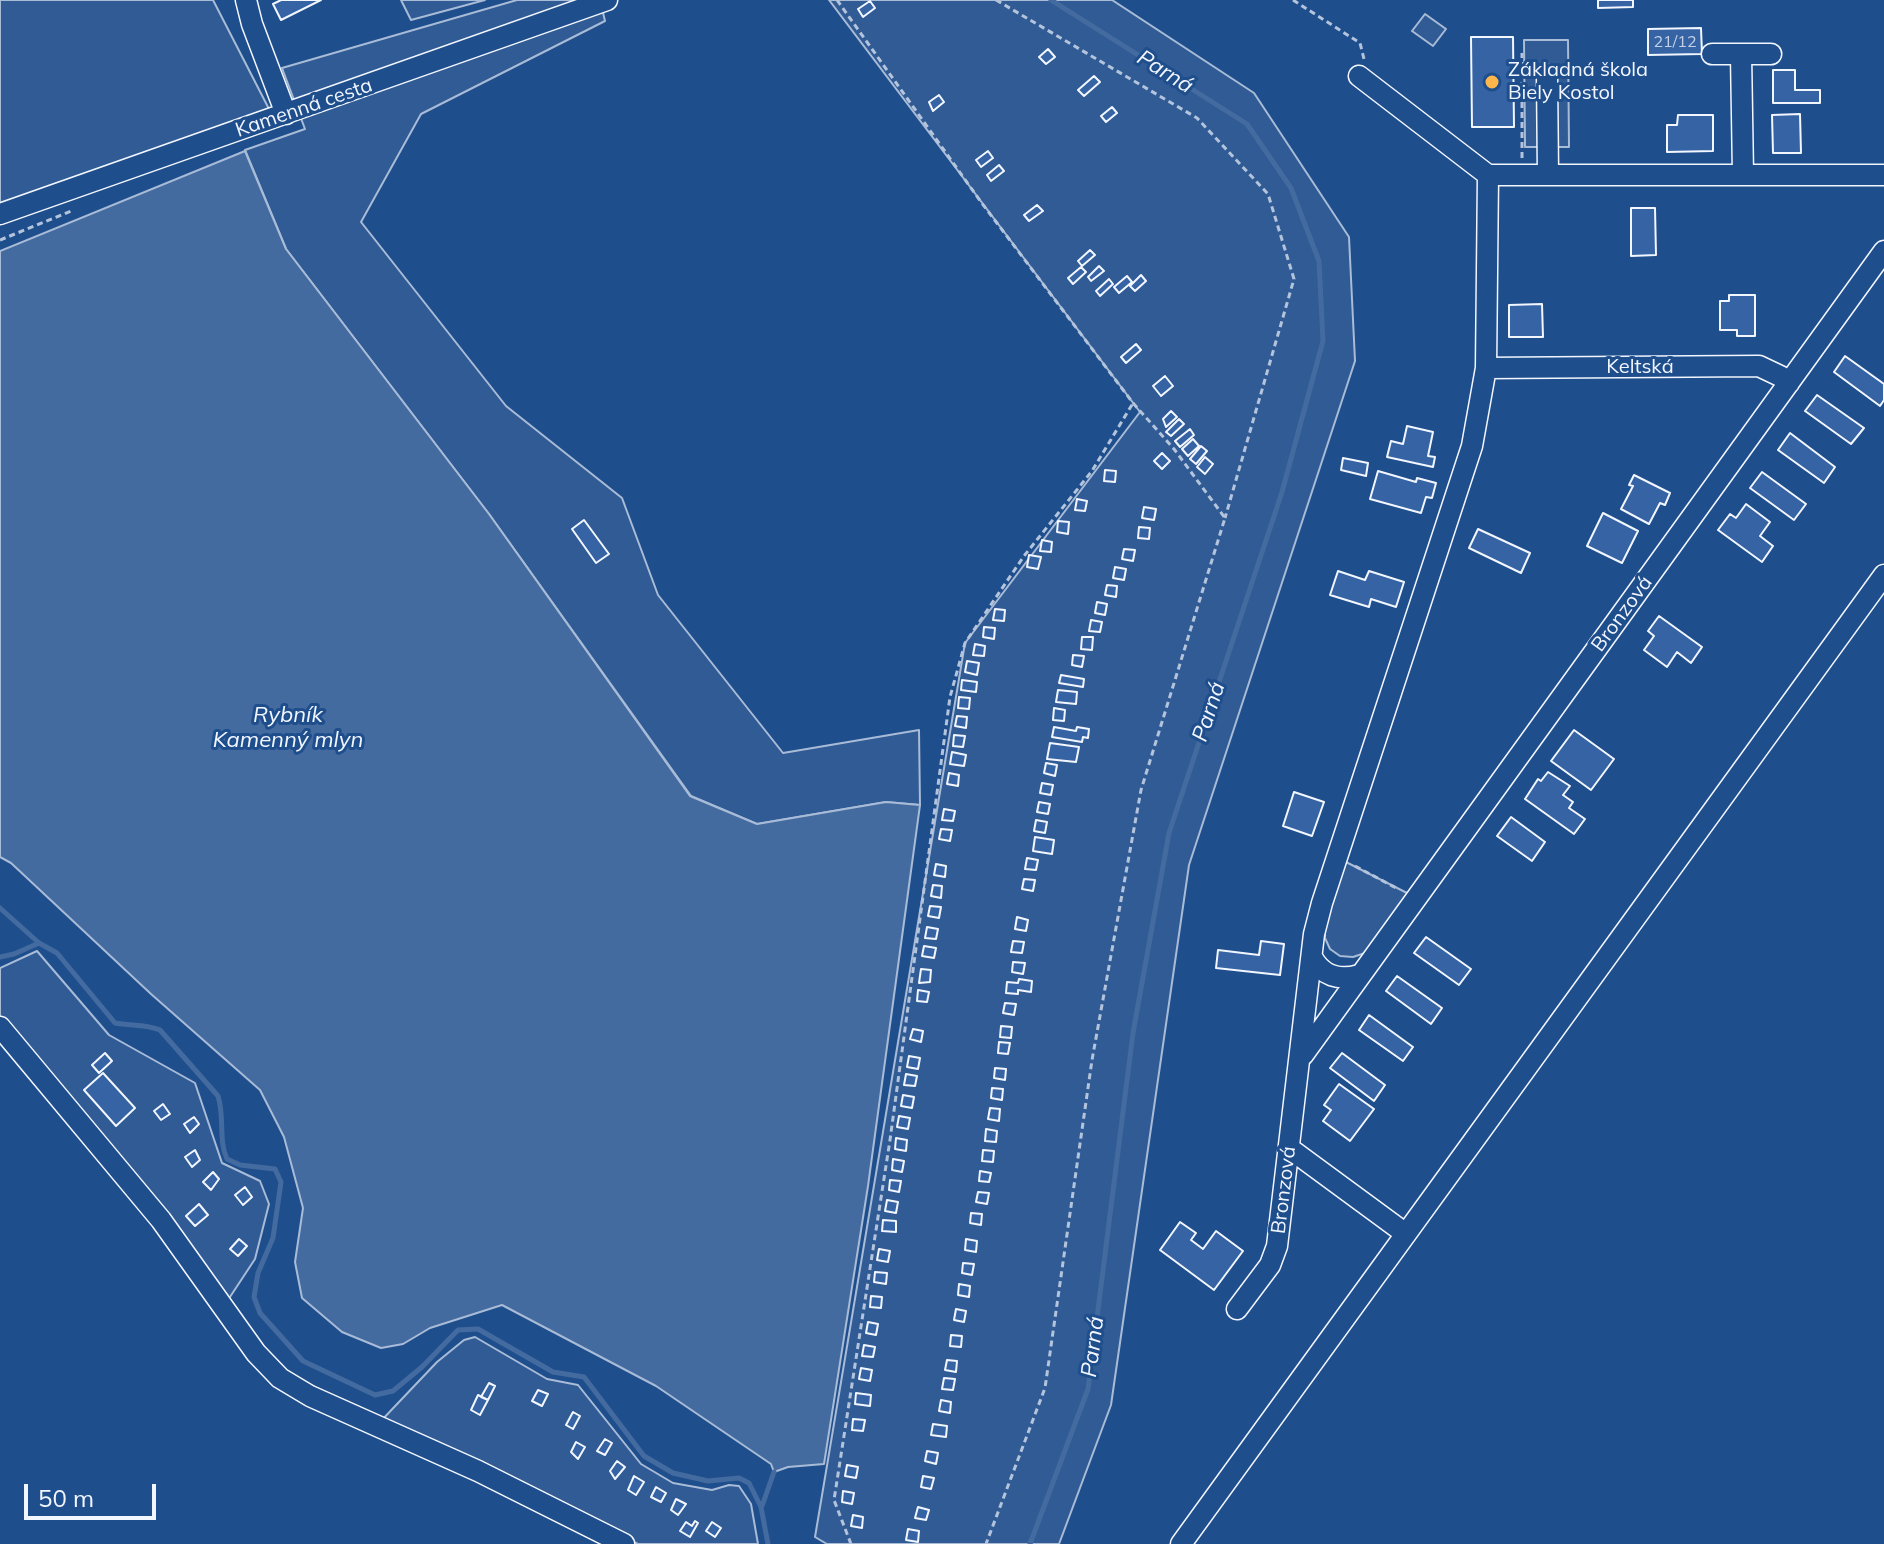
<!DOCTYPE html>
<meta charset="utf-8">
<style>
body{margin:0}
#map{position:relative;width:1884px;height:1544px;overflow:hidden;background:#1f4e8c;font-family:Mulish,sans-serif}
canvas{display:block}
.scale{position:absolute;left:24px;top:1484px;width:132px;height:36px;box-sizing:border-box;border:4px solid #f2f6ff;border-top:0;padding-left:10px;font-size:24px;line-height:28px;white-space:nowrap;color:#f2f6ff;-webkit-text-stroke:6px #1f4e8c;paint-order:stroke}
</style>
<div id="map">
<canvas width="1884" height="1544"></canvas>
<div class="scale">50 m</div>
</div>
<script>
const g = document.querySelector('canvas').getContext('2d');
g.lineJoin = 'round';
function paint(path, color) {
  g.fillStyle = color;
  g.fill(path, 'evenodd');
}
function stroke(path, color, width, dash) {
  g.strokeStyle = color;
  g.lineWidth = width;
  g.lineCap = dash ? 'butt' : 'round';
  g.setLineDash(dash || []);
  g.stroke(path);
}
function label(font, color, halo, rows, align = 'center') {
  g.font = font + ' Mulish,sans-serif';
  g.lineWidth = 6;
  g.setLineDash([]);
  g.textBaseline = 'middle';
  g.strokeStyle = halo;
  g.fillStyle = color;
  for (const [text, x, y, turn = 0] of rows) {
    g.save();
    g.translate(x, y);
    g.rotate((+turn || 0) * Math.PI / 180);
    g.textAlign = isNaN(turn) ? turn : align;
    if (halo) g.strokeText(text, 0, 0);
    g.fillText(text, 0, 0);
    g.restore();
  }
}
const built = new Path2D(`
 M0 0H213L269 109 0 206Z
 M401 0H485L411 20Z
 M517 0H600L605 21 421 114 361 222 506 406 622 498 658 595 783 753 919 730 920 805 886 802 757 824 691 796 489 514 286 249 245 150 305 129 282 68Z
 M829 0H1112L1254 93 1349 237 1355 361 1189 865 1111 1405 1059 1544H827L815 1537 965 643 1140 412Z
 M1425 14 1446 29 1433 46 1412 31Z
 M1524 40H1568L1569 147H1525Z
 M1344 861 1409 894 1372 944 1365 953 1353 957 1340 956 1330 949 1325 938V922Z
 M37 951 109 1035 195 1083 222 1163 260 1181 269 1204 255 1259 226 1303 0 1021V968Z
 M475 1337 547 1379 578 1385 641 1464 673 1483 712 1490 729 1485 739 1486 751 1504 758 1544H638L380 1422 437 1362 464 1340Z`);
paint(built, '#305b95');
stroke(built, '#a8bbd7', 2);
const water = new Path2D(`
 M245 151 286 249 489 514 690 796 757 824 886 802 920 805 868 1186 824 1464 788 1467 774 1472 771 1464 656 1386 502 1305 430 1328 403 1344 381 1348 342 1332 302 1298 295 1262 303 1208 284 1137 260 1090 151 994 11 863 0 857V251Z`);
paint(water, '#446ba0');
stroke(water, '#a8bbd7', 2);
stroke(new Path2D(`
 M0 908 39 943 57 953 115 1023C131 1026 146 1024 160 1030L218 1096C225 1117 218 1140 227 1159L240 1165 275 1169 281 1182 273 1238 258 1273 254 1297 260 1313 303 1361 375 1395 393 1391 422 1367 458 1330 478 1329 553 1372 584 1377 644 1456 673 1473 708 1481 739 1478 749 1483 761 1507 768 1544
 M0 957 14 954 39 943
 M762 1506 774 1472
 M1030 1544 1088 1389 1133 1033 1169 833 1282 492 1323 341 1319 261 1291 188 1247 124 1051 0`), '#446ba0', 5);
const building = new Path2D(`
 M281 0H321L281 20 273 4Z
 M1598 0H1633V7L1598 8Z
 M870 1 875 8 863 17 858 9Z
 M1701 28 1702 54 1648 55V29Z
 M1471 37H1513L1514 127H1472Z
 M1048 49 1055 57 1046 64 1039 57Z
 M1773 70H1795V90H1820V103H1773Z
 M1094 76 1100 82 1084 96 1078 90Z
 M939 95 944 102 933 111 929 102Z
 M1112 107 1117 113 1106 122 1101 116Z
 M1800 114 1801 153H1773L1772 115Z
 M1678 115H1713V151L1667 152V125H1677Z
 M988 151 993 158 981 167 976 160Z
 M999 165 1004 171 991 181 987 175Z
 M1037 205 1043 211 1029 221 1024 215Z
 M1631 208H1655L1656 255 1631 256Z
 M1090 250 1095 255 1082 266 1078 261Z
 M1099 266 1104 271 1091 281 1088 277Z
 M1081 267 1086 272 1073 284 1068 278Z
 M1141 275 1146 281 1135 291 1130 286Z
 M1127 276 1132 282 1119 293 1114 287Z
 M1109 279 1113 284 1100 296 1096 291Z
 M1729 295H1755V336H1737V330H1720V301H1729Z
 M1542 304 1543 337H1509V305Z
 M1136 344 1141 350 1126 363 1121 357Z
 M1845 356 1884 384V400L1880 406 1834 372Z
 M1165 376 1173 386 1161 396 1153 386Z
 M1817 395 1864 428 1851 444 1805 411Z
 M1171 411 1177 417 1166 427 1163 419Z
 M1179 419 1184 424 1171 436 1166 432Z
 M1407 426 1433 432 1428 456 1435 457 1433 467 1387 457 1391 441 1403 444Z
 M1190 429 1194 435 1180 447 1175 441Z
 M1790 433 1835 467 1824 483 1778 450Z
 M1193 439 1199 446 1188 456 1182 449Z
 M1201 446 1207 451 1196 464 1190 459Z
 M1162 453 1170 461 1162 469 1154 461Z
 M1205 457 1213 464 1205 474 1197 467Z
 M1343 458 1368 463 1366 476 1341 470Z
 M1105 470 1116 471 1115 482 1104 481Z
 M1378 471 1416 482 1417 478 1436 483 1432 498 1426 497 1421 513 1370 499Z
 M1762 472 1806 504 1794 520 1750 488Z
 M1634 475 1670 493 1665 505 1660 503 1649 524 1621 509 1633 486 1629 485Z
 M1077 499 1087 501 1085 511 1075 510Z
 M1746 504 1770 522 1760 536 1773 546 1762 562 1718 530 1730 514 1736 518Z
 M1144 507 1156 509 1154 520 1142 518Z
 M1603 513 1638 531 1622 563 1587 546Z
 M584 520 609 554 596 563 572 529Z
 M1058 521 1069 522 1068 534 1057 532Z
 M1139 527 1150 528 1149 539 1138 538Z
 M1478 529 1530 553 1521 573 1469 548Z
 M1042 540 1052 542 1051 552 1040 551Z
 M1124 549 1135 550 1133 561 1122 559Z
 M1029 555 1041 557 1038 569 1027 567Z
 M1115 567 1126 569 1124 580 1113 578Z
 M1338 571 1365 580 1369 571 1404 582 1396 607 1371 599 1369 607 1330 595Z
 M1107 585 1117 586 1116 597 1105 595Z
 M1097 602 1107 604 1105 615 1095 613Z
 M995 609 1005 610 1004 621 993 620Z
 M1659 616 1702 647 1691 663 1677 652 1667 667 1644 650 1654 636 1648 631Z
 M1091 620 1102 622 1100 632 1089 631Z
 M984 627 995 628 994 639 983 637Z
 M1082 637H1093L1092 650 1081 649Z
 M975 644 985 646 984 656 973 655Z
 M1073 655 1084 656 1082 667 1072 665Z
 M967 661 979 663 977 675 965 672Z
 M1061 675 1084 679 1083 687 1059 683Z
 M962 680 977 682 976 692 961 690Z
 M1058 690 1077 692 1076 704 1056 702Z
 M959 697 970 698 969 709 958 708Z
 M1054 708 1065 710 1064 721 1053 720Z
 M957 716 967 717 966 728 955 726Z
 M1054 727 1076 731 1077 727 1089 729 1088 738 1083 737 1082 742 1052 737Z
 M1574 730 1614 759 1591 790 1551 761Z
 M954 735 965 736 963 747 953 746Z
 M1050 743 1079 747 1076 762 1047 759Z
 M952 752 966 755 964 766 950 764Z
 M1046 763 1057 765 1055 776 1044 773Z
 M1548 772 1570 786 1563 795 1573 802 1569 808 1585 819 1574 834 1525 799 1538 779 1541 781Z
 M949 773 959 775 958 786 947 784Z
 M1042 783 1053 785 1051 795 1040 793Z
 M1294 792 1324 802 1312 836 1283 826Z
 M1039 802 1050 804 1048 814 1037 812Z
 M944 809 955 811 953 821 942 820Z
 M1511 817 1545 842 1532 861 1497 836Z
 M1036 820 1047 822 1045 833 1034 831Z
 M941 829 952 830 950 841 939 839Z
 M1035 837 1054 840 1052 854 1033 851Z
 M1027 858 1038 860 1036 870 1025 869Z
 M936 864 946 866 945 877 934 875Z
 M1024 879 1035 880 1033 891 1022 889Z
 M933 885 942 886 941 898 931 896Z
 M930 906 941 907 939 918 928 916Z
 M1017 917 1028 920 1026 931 1015 929Z
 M927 927 938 929 936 939 925 938Z
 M1426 937 1471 969 1459 985 1414 953Z
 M1013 941 1024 942 1022 953 1011 952Z
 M1261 941 1284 944 1280 975 1216 968 1218 950 1259 955Z
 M924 946 936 948 934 958 922 956Z
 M1013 962 1025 963 1023 974 1012 972Z
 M921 969 931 970 930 982 919 983Z
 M1397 976 1442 1008 1431 1024 1386 991Z
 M1019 979 1032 981 1031 992 1018 990V994L1006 993 1007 982 1018 983Z
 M918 990 929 992 927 1002 917 1001Z
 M1005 1003 1016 1004 1014 1015 1003 1013Z
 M1369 1015 1413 1047 1403 1061 1359 1030Z
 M1001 1026 1012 1027 1011 1038 1000 1037Z
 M913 1029 923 1031 921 1042 910 1039Z
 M999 1042 1010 1043 1008 1054 998 1053Z
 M105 1053 112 1061 99 1073 92 1065Z
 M1342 1053 1385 1085 1374 1101 1330 1068Z
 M909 1056 920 1058 918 1069 907 1067Z
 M995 1068 1006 1069 1005 1080 994 1078Z
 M103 1073 135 1108 116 1126 84 1090Z
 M906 1074 917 1076 915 1086 904 1085Z
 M1339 1084 1374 1109 1350 1141 1323 1121 1331 1110 1324 1105Z
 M992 1088 1003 1089 1002 1100 991 1098Z
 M903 1095 914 1097 912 1108 901 1106Z
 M163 1104 170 1114 161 1120 154 1111Z
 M990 1108 1000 1109 999 1121 988 1119Z
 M899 1116 910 1118 908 1129 897 1127Z
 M194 1117 199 1124 190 1133 184 1124Z
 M986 1129 997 1131 996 1142 985 1141Z
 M896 1138 907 1140 906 1151 895 1149Z
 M195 1150 200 1160 192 1167 185 1157Z
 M983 1150 994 1151 993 1162 982 1161Z
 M893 1159 904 1161 902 1172 892 1170Z
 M980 1171 991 1173 989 1182 979 1181Z
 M213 1172 219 1179 211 1190 203 1182Z
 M890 1180 901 1181 899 1192 889 1190Z
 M245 1187 252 1197 243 1205 235 1195Z
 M978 1192 989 1193 987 1204 976 1202Z
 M887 1200 898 1202 896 1213 885 1211Z
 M199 1204 208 1215 195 1226 186 1216Z
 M971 1213 982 1214 981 1225 970 1223Z
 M883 1220 896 1221V1232L882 1231Z
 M1180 1222 1196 1233 1191 1240 1203 1249 1216 1231 1243 1251 1214 1290 1160 1250Z
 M239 1239 247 1246 238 1256 230 1249Z
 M966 1239 977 1241 976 1252 965 1250Z
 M879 1249 890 1251 888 1262 877 1260Z
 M963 1263 974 1264 972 1275 962 1273Z
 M875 1272 887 1273 886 1284 874 1282Z
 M959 1284 970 1286 969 1297 958 1295Z
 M871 1296 882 1297 881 1308 870 1307Z
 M956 1309 966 1311 964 1322 954 1320Z
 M868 1322 878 1324 876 1335 866 1333Z
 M951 1335 962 1336 961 1347 950 1346Z
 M864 1345 875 1347 873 1357 862 1356Z
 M947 1360 957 1361 956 1372 945 1370Z
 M861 1368 872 1370 870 1381 859 1379Z
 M944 1378 955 1379 953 1390 942 1389Z
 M489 1383 495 1386 488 1400 481 1397Z
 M538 1390 548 1394 542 1406 532 1401Z
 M856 1393 871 1395 870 1406 855 1404Z
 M478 1395 488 1400 480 1415 471 1410Z
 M941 1400 951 1402 950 1413 939 1411Z
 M573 1412 580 1416 573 1429 566 1425Z
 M853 1419 865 1420 863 1431 852 1430Z
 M933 1424 947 1426 946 1437 931 1435Z
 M605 1439 612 1443 605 1455 597 1451Z
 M576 1442 585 1447 578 1459 571 1452Z
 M927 1451 938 1453 936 1464 925 1461Z
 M617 1461 625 1467 615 1479 610 1471Z
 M847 1465 858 1467 856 1478 845 1476Z
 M634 1476 644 1482 636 1495 628 1490Z
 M923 1476 934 1478 931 1489 921 1487Z
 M656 1487 666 1493 661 1502 651 1497Z
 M843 1491 854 1493 852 1504 842 1502Z
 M676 1499 686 1504 678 1515 671 1510Z
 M918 1507 929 1510 926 1520 915 1518Z
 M853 1515 863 1517 862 1528 851 1526Z
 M695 1521 698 1523 690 1537 680 1531 686 1522 692 1526Z
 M712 1522 721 1528 715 1537 706 1531Z
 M908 1529 919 1531 918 1542 906 1540Z`);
paint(building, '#3563a3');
stroke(building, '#f2f6ff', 2);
const minor = new Path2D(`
 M246 0 252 24 286 114
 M1712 54H1771
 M1741 54 1743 175
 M1547 75 1548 175
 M1359 76 1488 175
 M0 214 607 0
 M1486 368 1759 366 1780 376 1789 383
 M1312 957C1322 976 1339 981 1359 975
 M0 1027 161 1220 256 1353 280 1378 310 1396 478 1471 624 1544
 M1303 1055 1884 251
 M1289 1148 1406 1234
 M1237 1309 1270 1265 1277 1246 1314 934 1322 903 1472 446 1486 368 1488 175H1884
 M1181 1544 1884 575`);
stroke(minor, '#f2f6ff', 23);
stroke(new Path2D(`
 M837 0 981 202 1133 403 1174 449 1225 518 1141 790 1092 1060 1045 1388 986 1544
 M996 0 1197 118 1268 194 1294 279 1225 518
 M1293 0 1360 43 1364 59
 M1522 158V53
 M0 240 74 210
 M1355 866 1398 889
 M851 1544 834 1500 890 1140 950 697 965 643 1024 556 1092 471 1133 403`), '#b3c4dc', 3, [6, 4]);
stroke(minor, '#1f4e8c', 20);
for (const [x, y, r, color] of [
 [1492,82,8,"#ffb74d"]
]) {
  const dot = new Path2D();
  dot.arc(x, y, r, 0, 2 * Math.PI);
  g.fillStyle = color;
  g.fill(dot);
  stroke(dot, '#1f4e8c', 3);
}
label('16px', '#c3d1e8', null, [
 ["21/12",1675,42]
]);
label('20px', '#f2f6ff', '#1f4e8c', [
 ["Základná škola",1508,70],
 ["Biely Kostol",1508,93]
], 'left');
label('20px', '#f2f6ff', '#1f4e8c', [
 ["Kamenná cesta",304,108,-19],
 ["Keltská",1640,367],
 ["Bronzová",1622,614,-54],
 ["Bronzová",1284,1190,-83]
]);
label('italic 22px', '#f2f6ff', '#1f4e8c', [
 ["Parná",1165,72,32],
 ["Parná",1209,712,-72],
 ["Rybník",288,715],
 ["Kamenný mlyn",288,740],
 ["Parná",1093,1347,-83]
]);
</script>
